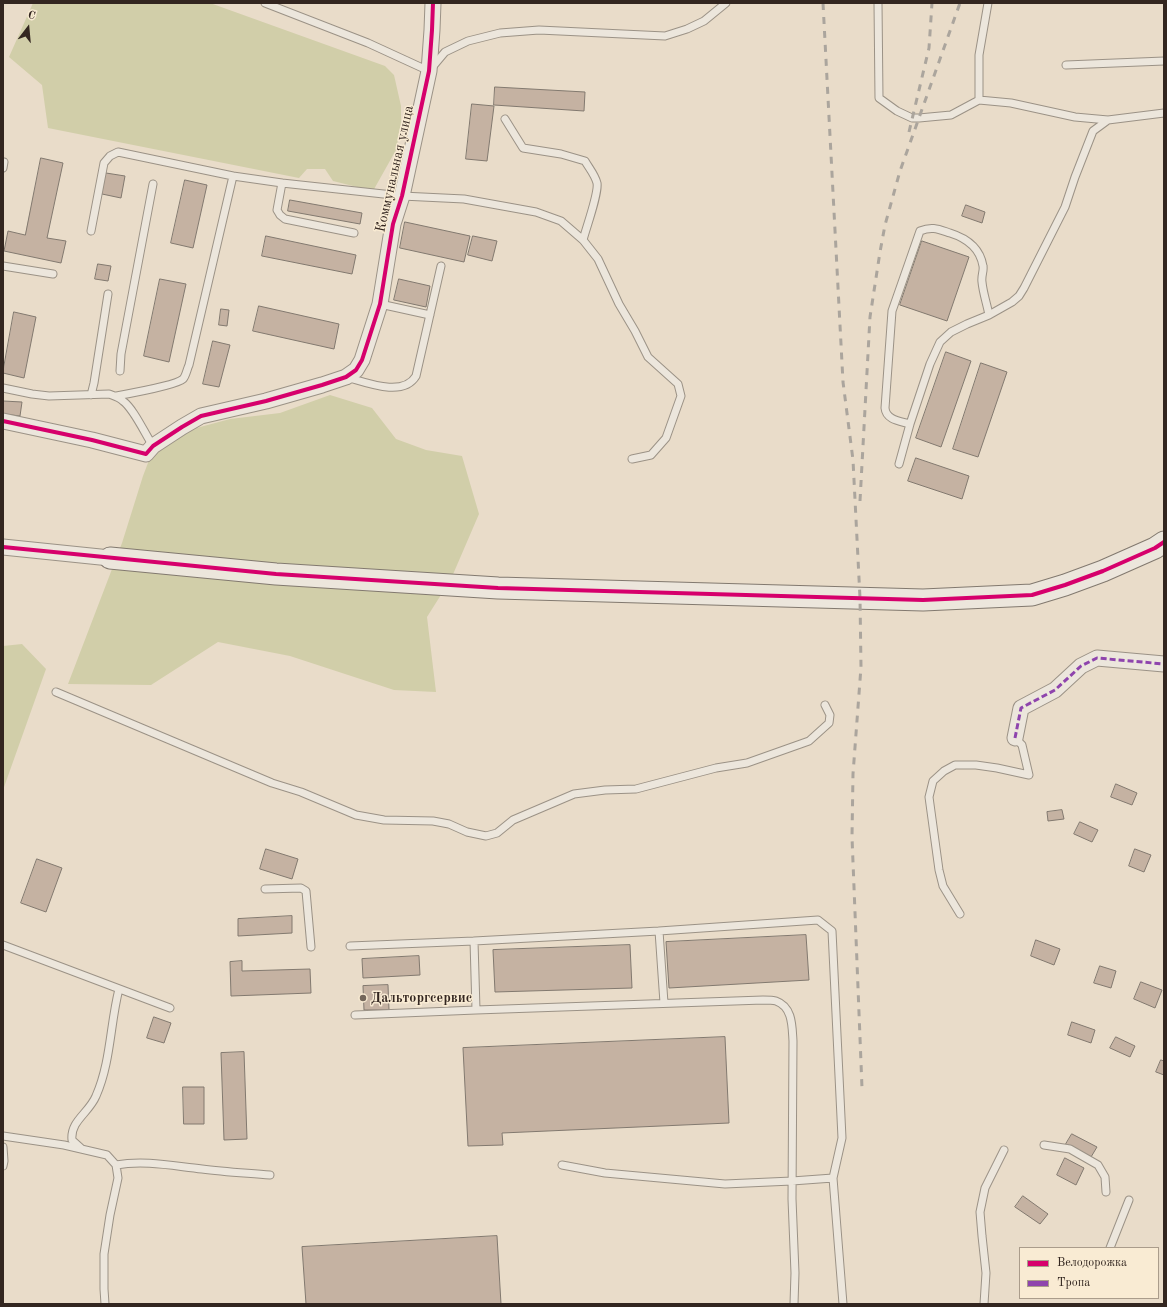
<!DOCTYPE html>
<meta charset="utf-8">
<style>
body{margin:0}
#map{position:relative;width:1167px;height:1307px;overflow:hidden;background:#e9dcc9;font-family:"Old Standard TT",serif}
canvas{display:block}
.frame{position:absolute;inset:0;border:4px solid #332620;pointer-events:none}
.legend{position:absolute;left:1019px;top:1247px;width:140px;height:52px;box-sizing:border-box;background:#f9ebd3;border:1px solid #aa9c8b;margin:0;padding:5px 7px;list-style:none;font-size:12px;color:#332620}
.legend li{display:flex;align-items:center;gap:8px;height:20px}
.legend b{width:20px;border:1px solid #aa9c8b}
.north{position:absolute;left:8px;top:8px;width:40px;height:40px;-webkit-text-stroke:3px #f9ebd3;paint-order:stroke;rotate:16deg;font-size:11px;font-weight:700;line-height:16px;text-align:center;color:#332620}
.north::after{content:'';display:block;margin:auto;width:14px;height:18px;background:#332620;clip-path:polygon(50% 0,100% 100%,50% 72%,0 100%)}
</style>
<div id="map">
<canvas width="1167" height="1307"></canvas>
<div class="frame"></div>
<ul class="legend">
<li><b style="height:5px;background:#d6006c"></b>Велодорожка</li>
<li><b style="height:5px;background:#8e44ad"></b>Тропа</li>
</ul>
<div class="north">С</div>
</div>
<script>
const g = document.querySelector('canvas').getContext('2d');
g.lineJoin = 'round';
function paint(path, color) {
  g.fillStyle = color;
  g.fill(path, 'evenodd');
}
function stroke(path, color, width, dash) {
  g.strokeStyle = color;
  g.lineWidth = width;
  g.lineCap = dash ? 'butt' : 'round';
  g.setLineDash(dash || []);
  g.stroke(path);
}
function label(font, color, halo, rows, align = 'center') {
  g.font = font + ' "Old Standard TT",serif';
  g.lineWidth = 3;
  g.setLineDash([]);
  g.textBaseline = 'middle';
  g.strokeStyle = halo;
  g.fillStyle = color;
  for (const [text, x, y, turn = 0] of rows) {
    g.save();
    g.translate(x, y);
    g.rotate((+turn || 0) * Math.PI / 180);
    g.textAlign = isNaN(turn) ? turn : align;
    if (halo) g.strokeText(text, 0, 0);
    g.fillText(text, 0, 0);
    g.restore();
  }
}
paint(new Path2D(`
 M33 3H210L385 66 394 75 401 106V122L396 150 373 191 333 181 325 169H307L299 178 48 128 42 85 9 57Z
 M330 395 372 408 396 439 426 450 462 456 479 514 451 579 427 617 436 692 394 690 290 656 218 642 151 685 68 684 122 543 143 476 151 455 189 430 230 419 280 413Z
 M22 644 46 669 3 790V646Z`), '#d1cea9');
const building = new Path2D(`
 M495 87 585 92 584 111 494 105Z
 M472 104 494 106 487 161 466 159Z
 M41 158 63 163 47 238 66 241 61 263 4 251 8 231 25 235Z
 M106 173 125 176 121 198 102 194Z
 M185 180 207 185 193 248 171 243Z
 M290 200 362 213 360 224 288 211Z
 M966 205 985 212 982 223 962 216Z
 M405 222 470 236 464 262 400 248Z
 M266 236 356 255 352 274 262 256Z
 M473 236 497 241 492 261 468 255Z
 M922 241 969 257 947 321 900 305Z
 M98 264 111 266 108 281 95 279Z
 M160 279 186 284 169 362 144 356Z
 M399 279 430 286 426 307 394 300Z
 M259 306 339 324 334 349 253 331Z
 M221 309 229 310 227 326 219 325Z
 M14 312 36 317 24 378 3 373Z
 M213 341 230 345 219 387 203 384Z
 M946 352 971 361 941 447 916 438Z
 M981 363 1007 372 978 457 953 449Z
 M3 401 22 402 20 416 3 414Z
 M916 458 969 476 962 499 908 481Z
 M1116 784 1137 793 1132 805 1111 797Z
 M1062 810 1064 819 1048 821 1047 812Z
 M1080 822 1098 830 1092 842 1074 834Z
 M266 849 298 859 292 879 260 869Z
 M1135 849 1151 855 1144 872 1129 866Z
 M37 859 62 868 46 912 21 903Z
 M292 916V933L238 936V919Z
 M806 935 809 980 669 988 666 942Z
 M1036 940 1060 949 1054 965 1031 956Z
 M630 945 632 988 495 992 493 950Z
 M419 956 420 975 363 978 362 959Z
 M242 961V971L310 969 311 993 231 996 230 962Z
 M1100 966 1116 971 1111 988 1094 983Z
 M1141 982 1162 990 1155 1008 1134 999Z
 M388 985 389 1010H364L363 986Z
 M154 1017 171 1023 164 1043 147 1038Z
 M1072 1022 1095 1030 1091 1043 1068 1035Z
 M725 1037 729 1123 502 1133 503 1145 468 1146 463 1048Z
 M1116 1037 1135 1046 1130 1057 1110 1048Z
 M244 1052 247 1139 224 1140 221 1053Z
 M1161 1060 1164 1061V1075L1156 1072Z
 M183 1087H204V1124H184Z
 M1072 1134 1097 1147 1091 1157 1066 1144Z
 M1065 1158 1084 1168 1076 1185 1057 1175Z
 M1023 1196 1048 1214 1040 1224 1015 1207Z
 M497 1236 501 1304H306L302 1247Z`);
paint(building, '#c5b2a2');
stroke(building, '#82796f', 1);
const lane = new Path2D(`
 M265 3 368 43 429 71 445 52 468 41 500 33 539 30 665 36 687 29 704 21 726 3
 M878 3 879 98 897 111 912 118H919L951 115 979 100
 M988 3 979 55V100L1011 103 1075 117 1108 120
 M1066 65 1164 61
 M505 119 523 148 561 154 585 161C589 168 595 175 597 183 599 193 586 228 583 240
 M3 168 4 162
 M282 183 277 210 280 215 285 219 354 233
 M91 231 104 163 110 156 118 152 233 176
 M3 266 53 274
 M380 304 430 315
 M989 315C987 304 983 293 982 282 981 276 984 271 983 266 980 248 966 238 950 233 938 229 932 226 920 231L892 311 885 408C886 420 900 421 910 424L930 364 940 342 951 332 967 324 989 315 1012 302 1019 296 1024 288 1065 207 1075 177 1093 131 1108 120 1164 113
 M120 371 121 354 153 184
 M346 377C365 382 403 398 416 376L441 266
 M3 388 32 394 49 396 109 394C114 396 119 397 123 401 134 409 145 434 153 446
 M91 395 94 383 108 294
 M116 396C127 394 177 385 183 379 186 376 187 369 189 365L233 176 282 183 402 196 464 199 536 212 561 221 583 240 598 259 619 304 635 331 648 357 678 384 681 396 666 438 651 455 632 459
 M899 464 910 424
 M56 692 272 783 301 792 356 815 384 820 433 821 449 824 467 832 486 836 497 833 513 820 574 794 605 790 636 789 716 768 747 763 809 741 829 723 830 715 825 705
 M265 889 301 888 306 891 311 947
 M960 914 943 886 939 870 929 797 933 781 944 771 955 765H976L997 768 1029 775 1022 745 1015 738
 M659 931 664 1003
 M474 941 659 931 818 920 832 931 842 1138 833 1178
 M3 945 170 1008
 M350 946 474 941 476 1010 763 1000C767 1000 773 1000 776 1001 793 1007 792 1027 793 1041L792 1199 795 1273 794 1304
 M355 1015 476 1010
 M3 1136 64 1145 107 1155 116 1165 118 1178 110 1215 104 1254V1289L105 1304
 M1044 1145 1070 1149 1098 1165 1105 1177 1106 1192
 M3 1147 4 1161 3 1166
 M82 1149 72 1140C70 1121 89 1113 96 1096 111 1062 110 1024 119 989
 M116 1165C145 1160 173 1166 202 1169 224 1172 247 1173 270 1175
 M562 1165 605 1173 725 1184 792 1181 833 1178 843 1304
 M1110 1248 1129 1200
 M984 1304 986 1273 982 1236 980 1212 985 1188 1004 1150`);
const street = new Path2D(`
 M3 421 92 440 146 454 153 446 182 427 201 416 266 401 322 385 346 377 356 370 362 360 380 304 393 224 402 196 429 71 432 30 433 3
 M3 547 110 558
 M1015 738 1021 708 1055 690 1081 666 1097 658 1164 664`);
const secondary = new Path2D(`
 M110 558 276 574 498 588 923 600 1032 595 1065 585 1103 571 1155 548 1164 542`);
stroke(lane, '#9b9286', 9);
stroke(street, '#9b9286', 17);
stroke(secondary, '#82796f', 23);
stroke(lane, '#ece6dc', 7);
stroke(street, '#ece6dc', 15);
stroke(secondary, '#ece6dc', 21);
stroke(new Path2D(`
 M823 3 843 382 853 460 860 598 861 667 853 774 852 837 862 1088
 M909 132 929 48 932 3
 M860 501 870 317 880 252 885 225 900 171 960 3`), '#aba59d', 3, [7, 7]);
stroke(new Path2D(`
 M1015 738 1021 708 1055 690 1081 666 1097 658 1164 664`), '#8e44ad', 3, [6, 3]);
stroke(new Path2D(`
 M3 421 92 440 146 454 153 446 182 427 201 416 266 401 322 385 346 377 356 370 362 360 380 304 393 224 402 196 429 71 432 30 433 3
 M3 547 276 574 498 588 923 600 1032 595 1065 585 1103 571 1155 548 1164 542`), '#d6006c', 4);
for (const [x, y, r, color] of [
 [363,998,4,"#73665b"]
]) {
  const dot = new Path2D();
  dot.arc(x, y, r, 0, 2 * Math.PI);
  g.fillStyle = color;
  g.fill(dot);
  stroke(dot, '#f9ebd3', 1.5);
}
label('14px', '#332620', '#f9ebd3', [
 ["Коммунальная улица",395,169,-77]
]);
label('bold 14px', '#332620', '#f9ebd3', [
 ["Дальторгсервис",371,998]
], 'left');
</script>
